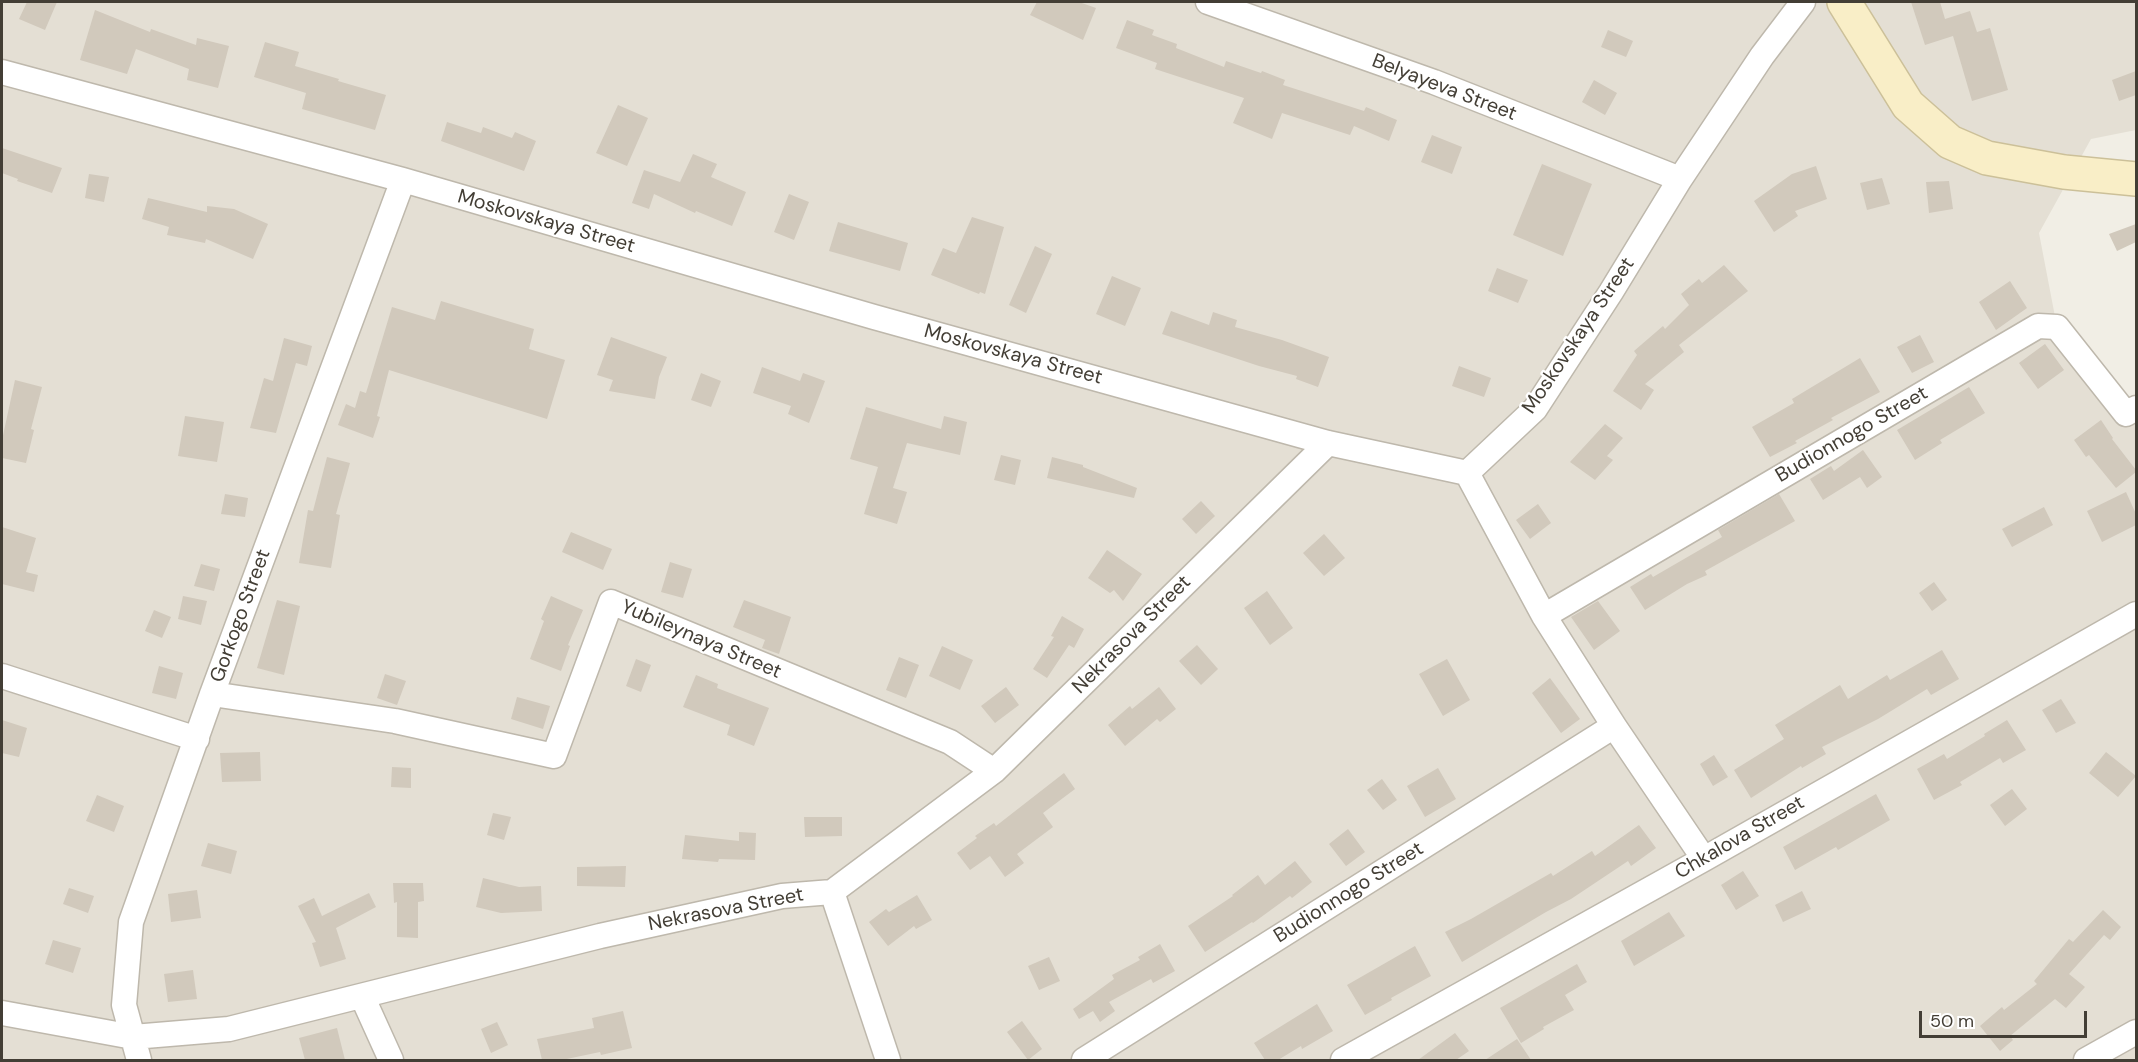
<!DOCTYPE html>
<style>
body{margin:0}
#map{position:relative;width:2138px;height:1062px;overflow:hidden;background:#f1eee5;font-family:"DM Sans",sans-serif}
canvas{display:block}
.frame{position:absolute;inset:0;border:3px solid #433e35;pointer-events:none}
.scale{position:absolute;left:1919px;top:1011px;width:168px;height:27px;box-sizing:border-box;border:3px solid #433e35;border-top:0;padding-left:8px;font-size:18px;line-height:21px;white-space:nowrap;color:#433e35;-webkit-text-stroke:4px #fff;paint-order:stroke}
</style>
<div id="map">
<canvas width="2138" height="1062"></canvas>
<div class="frame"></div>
<div class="scale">50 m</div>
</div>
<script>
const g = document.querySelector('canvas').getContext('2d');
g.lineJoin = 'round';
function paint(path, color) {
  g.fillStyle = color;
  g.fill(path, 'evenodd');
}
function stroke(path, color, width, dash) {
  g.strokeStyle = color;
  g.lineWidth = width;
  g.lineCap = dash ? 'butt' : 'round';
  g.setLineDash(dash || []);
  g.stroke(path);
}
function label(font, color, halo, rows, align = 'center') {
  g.font = font + ' "DM Sans",sans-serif';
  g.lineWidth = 4.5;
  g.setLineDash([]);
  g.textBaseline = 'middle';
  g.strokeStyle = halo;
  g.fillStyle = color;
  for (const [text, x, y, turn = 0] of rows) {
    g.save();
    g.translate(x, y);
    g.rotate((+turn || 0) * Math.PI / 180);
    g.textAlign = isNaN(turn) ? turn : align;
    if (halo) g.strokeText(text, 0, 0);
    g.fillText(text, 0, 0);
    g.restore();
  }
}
paint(new Path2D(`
 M2 2H2136V130L2091 139 2039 233 2057 327 2136 408V1060H2Z`), '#e4dfd4');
paint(new Path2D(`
 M27 2H57L45 30 19 19Z
 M1037 2H1079L1096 8 1083 40 1030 15Z
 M1911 2H1940L1945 19 1970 11 1977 32 1990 28 2008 90 1972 101 1953 36 1925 45Z
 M95 10 150 32 151 29 196 45 197 38 229 46 218 88 187 80 189 69 136 49 127 74 80 60Z
 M1127 20 1154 30 1152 35 1177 44 1176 48 1224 67 1226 61 1261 73 1262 71 1285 80 1283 85 1364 111 1366 107 1397 120 1389 141 1354 126 1350 135 1282 113 1272 139 1233 123 1244 98 1155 69 1157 63 1116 48Z
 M1608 30 1633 41 1626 57 1601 47Z
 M265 42 299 52 295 66 339 79 338 81 386 95 375 130 302 109 306 93 254 77Z
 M2136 71V95L2119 101 2112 80Z
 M1594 80 1617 93 1605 115 1582 102Z
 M618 105 648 118 627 166 596 153Z
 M447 122 481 133 483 127 512 138 515 132 536 141 524 171 441 141Z
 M1432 135 1462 147 1452 174 1421 162Z
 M2 148 62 168 52 193 17 181 18 179 2 173Z
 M693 154 717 164 711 177 746 192 732 226 696 211 695 213 654 194 649 209 632 203 644 170 680 182Z
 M1542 164 1592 184 1563 256 1513 235Z
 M1816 166 1827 199 1795 211 1798 216 1774 232 1754 201 1792 174Z
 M89 174 109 177 104 202 85 198Z
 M1882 178 1890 204 1867 210 1860 183Z
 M1949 181 1953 209 1929 213 1926 182Z
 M789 194 809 202 794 240 774 232Z
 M148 198 207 212V206L234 209 268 224 253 259 206 239 205 243 167 235 169 227 142 219Z
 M972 217 1004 227 985 294 980 292 979 294 931 275 943 248 956 253Z
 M838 222 908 243 900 271 829 251Z
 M2136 224V242L2117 251 2109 234Z
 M1035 246 1052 254 1026 313 1009 305Z
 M1724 265 1748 291 1679 345 1684 352 1645 384 1654 390 1641 410 1613 391 1637 355 1634 351 1663 326 1665 329 1689 305 1681 294 1699 279 1702 283Z
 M1497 268 1528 280 1518 303 1488 291Z
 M1112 276 1141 288 1125 326 1096 314Z
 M2010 281 2027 308 1996 330 1979 302Z
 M441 301 534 329 529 349 565 360 547 419 389 370 377 416 380 417 373 438 338 425 346 404 355 408 360 391 366 393 392 307 435 320Z
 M1171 311 1209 325 1213 312 1237 320 1235 327 1282 340 1329 357 1318 387 1296 379 1297 376 1259 366 1162 334Z
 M1920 335 1934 362 1912 373 1897 347Z
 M611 337 667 357 659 377 655 399 609 391 613 380 597 375Z
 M284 338 312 346 307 366 296 363 276 433 250 428 264 378 273 381Z
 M2045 344 2064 370 2038 389 2019 363Z
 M1860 358 1880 392 1831 418 1833 420 1795 441 1797 443 1770 457 1752 427 1794 403 1792 399Z
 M1459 366 1491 378 1484 397 1452 386Z
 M762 367 800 381 803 373 825 381 809 423 788 414 791 406 753 393Z
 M701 373 721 381 711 407 691 400Z
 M15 380 42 387 31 429 34 430 26 463 2 458V440Z
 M1969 387 1985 413 1940 440 1942 443 1915 460 1897 430Z
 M866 407 941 429 944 416 967 422 960 455 907 443 893 488 907 492 897 524 864 514 878 467 850 459Z
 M185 416 224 422 217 462 178 456Z
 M2101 420 2113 438 2112 439 2136 470V472L2116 488 2089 455 2086 457 2074 440Z
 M1605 424 1623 438 1607 456 1613 460 1595 480 1570 462Z
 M1863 450 1882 477 1867 488 1860 477 1823 500 1810 479 1831 466 1834 471Z
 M1001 455 1021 460 1015 485 994 480Z
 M327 457 350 463 336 514 340 515 331 568 299 563 308 510 313 511Z
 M1052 457 1083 465V467L1137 488 1134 498 1047 478Z
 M2126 492 2136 514V525L2102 542 2087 511Z
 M225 494 248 498 245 517 221 514Z
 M1779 494 1795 521 1705 571 1707 575 1687 584 1645 610 1630 587 1651 574 1653 577 1722 537 1718 530Z
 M1201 501 1215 516 1196 534 1182 519Z
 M1538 504 1551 523 1530 539 1516 520Z
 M2044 507 2053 525 2012 547 2002 529Z
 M2 527 36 538 26 572 38 575 34 592 2 584Z
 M571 532 612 549 603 570 562 552Z
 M1324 534 1345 558 1324 576 1303 553Z
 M1107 550 1142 574 1123 601 1114 590 1110 593 1088 578Z
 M670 562 692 569 683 598 661 592Z
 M201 564 220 569 214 591 194 586Z
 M1934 582 1947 600 1932 611 1919 593Z
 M1267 591 1293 628 1270 645 1244 608Z
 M183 596 207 601 201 625 178 619Z
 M551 596 583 610 568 645 570 646 561 671 530 659 544 621 541 619Z
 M277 600 300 606 284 675 257 668Z
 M744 600 791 617 779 654 762 648 765 640 733 627Z
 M1598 601 1620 631 1594 650 1571 617Z
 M154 610 171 617 162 638 145 631Z
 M1062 616 1084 629 1074 648 1069 645 1047 678 1033 669 1054 637 1051 636Z
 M1197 645 1218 669 1201 685 1179 661Z
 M942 646 973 660 960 690 929 676Z
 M1942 650 1959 679 1931 695 1927 689 1878 719 1822 747 1826 754 1802 768 1801 766 1751 798 1734 770 1784 739 1775 725 1840 685 1848 699 1887 675 1890 680Z
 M899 657 919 665 906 698 886 690Z
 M636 659 651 665 641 692 626 686Z
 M1447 659 1470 700 1443 716 1419 674Z
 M159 666 183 673 176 699 152 693Z
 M385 674 406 681 397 705 377 698Z
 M696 675 718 684 717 688 769 708 754 746 727 735 730 725 683 707Z
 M1550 678 1580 719 1561 733 1532 693Z
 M1006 687 1019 705 995 723 981 706Z
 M1159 687 1176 709 1160 722 1157 719 1125 746 1108 725 1130 706 1132 709Z
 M517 697 550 706 543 729 511 719Z
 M2061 699 2076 723 2056 733 2042 710Z
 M2 720 27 728 19 757 2 753Z
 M2007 720 2026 750 2003 763 2000 758 1960 782 1962 785 1934 800 1917 769 1944 754 1947 759 1985 736 1984 734Z
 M260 752 261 781 222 782 220 753Z
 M2106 752 2136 776 2118 797 2089 773Z
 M1714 755 1728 777 1713 786 1700 764Z
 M392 767 411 768V788L391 787Z
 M1438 768 1456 799 1425 817 1407 786Z
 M1064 773 1075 789 1043 813 1053 827 1017 854 1024 863 1005 877 990 856 970 870 957 853 977 838 975 836 994 823 996 826Z
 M1382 779 1397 800 1383 810 1367 790Z
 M2012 789 2027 809 2005 826 1990 805Z
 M1876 794 1890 820 1838 850 1836 847 1795 870 1783 847Z
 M97 795 124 806 114 832 86 821Z
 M493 813 511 817 504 840 487 835Z
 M804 817H842V836L805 837Z
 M1639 825 1656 848 1631 866 1628 861 1571 899 1546 912 1462 962 1445 932 1471 919 1551 873 1553 876 1592 851 1595 856Z
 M1348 829 1365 852 1346 866 1329 844Z
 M739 832 756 833 755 860 719 859 718 862 682 859 685 835 739 841Z
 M208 843 237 851 231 874 201 866Z
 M1295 861 1312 882 1292 898 1290 896 1253 923 1252 922 1205 952 1188 926 1233 896 1232 895 1258 875 1265 885Z
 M626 866 625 887 577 886V867Z
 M1743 871 1759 896 1736 910 1721 885Z
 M483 878 519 887 541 886 542 911 501 913 476 907Z
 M393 883H423L424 901 418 902V938L397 937V902L394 903Z
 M69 888 94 896 88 913 63 904Z
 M197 890 201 918 171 922 168 894Z
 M1802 891 1811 909 1783 922 1775 905Z
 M369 893 376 907 336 928 346 959 320 967 312 943 316 942 298 906 314 898 322 916Z
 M917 895 932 920 916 929 914 926 888 946 869 922 886 909 889 912Z
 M2103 910 2121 927 2110 940 2104 935 2069 974 2085 987 2066 1008 2055 999 2010 1036 2013 1040 2000 1051 1980 1026 2002 1007 2004 1010 2037 984 2034 981 2069 939 2073 942Z
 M1669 912 1685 936 1634 966 1621 941Z
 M53 940 81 948 73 973 45 964Z
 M1160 944 1175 971 1153 983 1151 979 1109 1002 1115 1011 1100 1022 1093 1011 1079 1019 1073 1009 1114 979 1112 975 1140 960 1138 957Z
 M1415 946 1431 976 1391 998 1392 1000 1365 1015 1347 985Z
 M1049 957 1060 981 1039 990 1028 966Z
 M1577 964 1587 982 1565 995 1574 1010 1543 1027 1544 1029 1521 1043 1500 1008Z
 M193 970 197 999 168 1002 164 974Z
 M1317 1004 1333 1031 1302 1049 1301 1046 1278 1060H1265L1254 1043Z
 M623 1011 632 1048 601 1055 600 1052 562 1060H542L537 1039 594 1028 592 1018Z
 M1022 1021 1042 1049 1028 1060 1007 1032Z
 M497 1022 508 1045 491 1053 481 1029Z
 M337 1028 345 1060H305L299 1038Z
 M1455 1033 1469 1051 1456 1060H1418Z
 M1517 1039 1531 1060H1485Z`), '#d1c9bc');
const street = new Path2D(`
 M1208 2 1434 82 1680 179
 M2 72 403 180 874 317 1328 443 1467 473 1535 409 1611 292 1680 179 1762 56 1803 2
 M1467 473 1544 616 1614 726 1704 859
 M1544 616 2038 326 2057 327 2126 414 2136 408
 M2 676 197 739
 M212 694 395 721 554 756 611 602 950 742 994 771
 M832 892 888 1060
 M362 996 391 1060
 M2 1013 133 1037 229 1029 600 936 782 896 832 892 994 771 1328 443
 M139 1060 124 1005 131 922 212 694 403 180
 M1084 1060 1614 726
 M1343 1060 1704 859 2136 614
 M2086 1060 2136 1032`);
const secondary = new Path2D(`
 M1844 2 1908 105 1950 142 1987 158 2064 172 2136 179`);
stroke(street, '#beb8ac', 27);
stroke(secondary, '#ccc099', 36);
stroke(street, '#fff', 24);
stroke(secondary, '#f9eec7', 33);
label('20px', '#433e35', '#fff', [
 ["Belyayeva Street",1444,88,21],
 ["Moskovskaya Street",546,222,16],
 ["Moskovskaya Street",1579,336,-56],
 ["Moskovskaya Street",1013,355,15],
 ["Budionnogo Street",1852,435,-30],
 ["Gorkogo Street",241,616,-70],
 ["Nekrasova Street",1132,635,-45],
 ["Yubileynaya Street",701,640,23],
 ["Chkalova Street",1740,838,-30],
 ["Budionnogo Street",1349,893,-32],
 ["Nekrasova Street",726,910,-11]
]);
</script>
